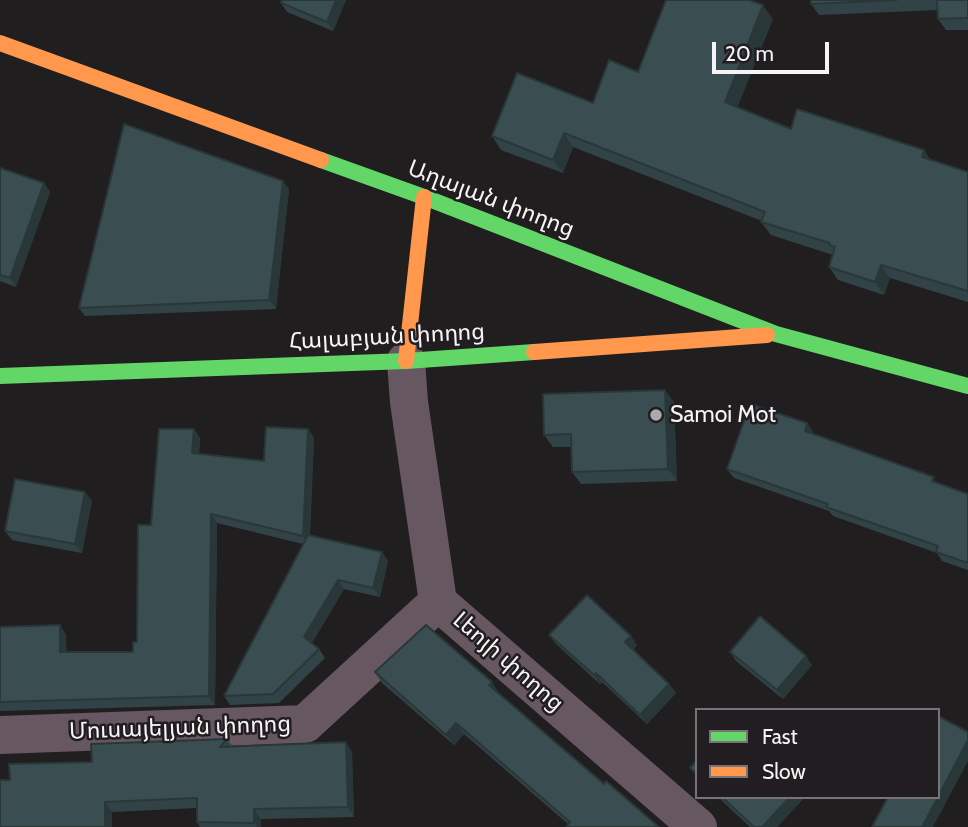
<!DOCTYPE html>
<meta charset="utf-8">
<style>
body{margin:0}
#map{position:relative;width:968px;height:827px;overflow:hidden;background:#211e20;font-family:Cabin,sans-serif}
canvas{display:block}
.legend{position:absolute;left:695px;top:708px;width:245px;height:91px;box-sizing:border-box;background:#221d20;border:2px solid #777376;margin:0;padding:9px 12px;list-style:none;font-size:21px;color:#f7f4f6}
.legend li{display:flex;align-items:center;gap:14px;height:35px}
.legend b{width:35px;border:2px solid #777376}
.scale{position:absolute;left:712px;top:42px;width:117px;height:32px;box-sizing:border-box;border:4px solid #f7f4f6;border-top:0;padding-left:9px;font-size:21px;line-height:24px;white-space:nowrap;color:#f7f4f6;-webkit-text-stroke:5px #221d20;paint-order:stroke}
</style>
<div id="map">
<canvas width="968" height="827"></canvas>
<ul class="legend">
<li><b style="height:9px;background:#63d668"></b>Fast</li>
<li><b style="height:9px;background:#ff974d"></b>Slow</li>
</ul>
<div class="scale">20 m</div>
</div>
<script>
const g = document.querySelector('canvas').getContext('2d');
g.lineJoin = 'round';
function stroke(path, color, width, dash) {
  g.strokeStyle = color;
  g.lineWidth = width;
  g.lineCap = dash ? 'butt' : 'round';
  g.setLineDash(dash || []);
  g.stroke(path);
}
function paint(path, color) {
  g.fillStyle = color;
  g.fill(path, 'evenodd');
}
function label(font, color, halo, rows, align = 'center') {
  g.font = font + ' Cabin,"Noto Sans Armenian",sans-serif';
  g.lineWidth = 5;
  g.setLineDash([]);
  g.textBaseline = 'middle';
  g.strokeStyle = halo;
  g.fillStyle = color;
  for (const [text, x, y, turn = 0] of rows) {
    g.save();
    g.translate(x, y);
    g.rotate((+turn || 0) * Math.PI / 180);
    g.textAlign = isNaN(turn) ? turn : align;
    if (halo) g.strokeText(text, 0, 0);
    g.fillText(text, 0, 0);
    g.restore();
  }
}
stroke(new Path2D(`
 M406 361 409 402 438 602 698 827
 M0 735 305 724 438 602`), '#665761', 38);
stroke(new Path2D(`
 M321 160 424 197 776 334 968 386
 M0 376 406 361 534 352`), '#63d668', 16);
stroke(new Path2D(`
 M0 43 321 160
 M534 352 767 335
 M406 361 424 197`), '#ff974d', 16);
paint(new Path2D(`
 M282 0H346L333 31 287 12 281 3Z
 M811 0H968V30H946L938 19 937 10 819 15 811 4Z
 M773 19 737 107 791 129 931 160 968 172V302L890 278 884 295 838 280 829 267 833 255 771 235 761 222 762 221 573 147 563 173 501 150 492 136 593 103 638 72Z
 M0 168 44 183 50 192 16 287 0 281Z
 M289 189 276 309 85 316 79 308Z
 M674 402 677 481 581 484 572 472 571 447H553L544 435Z
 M807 423 813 432V434L968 494V570L942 561 937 553 833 516 829 511 734 478 727 469Z
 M194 429 200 438 199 454 264 461 308 429 314 438 310 535 382 552 388 561 380 597 344 589 312 643 319 649 325 658 279 703 230 705 224 696 303 544 217 523 215 705 0 711V627L60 625 66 635V652H133Z
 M85 492 92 501 82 553 12 540 5 531Z
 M549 635 637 645 633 650 669 684 676 693 647 724 602 682 600 684 556 644Z
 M730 652 812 665 783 699 736 661Z
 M375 672 499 693 604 784 568 824 464 734 454 745 382 683Z
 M227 739 232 746 352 752 354 817 261 819V827H200L197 822V808L112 812V827H0L10 780 92 762Z
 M718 797H802L803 799 777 827H750Z`), '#324347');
paint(new Path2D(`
 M336 0H346L333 31 327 22Z
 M763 5 773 19 734 116 725 102Z
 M564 133 573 147 563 173 553 160Z
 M924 150 933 163 922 157Z
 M283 181 289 189 276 309 269 300Z
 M44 183 50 192 16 287 10 278Z
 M881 265 890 278 884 295 875 282Z
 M665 390 674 402 677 481 668 469Z
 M807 423 813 432 811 440 805 431Z
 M194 429 200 438 198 462 192 453Z
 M308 429 314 438 309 545 303 536Z
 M85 492 92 501 82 553 75 544Z
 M211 514 217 523 215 705 209 696Z
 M382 552 388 561 380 597 373 588Z
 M338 580 344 589 310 646 304 637Z
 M60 625 66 635 67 661 60 652Z
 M631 636 637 645 631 651 625 642Z
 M806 656 812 665 783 699 777 690Z
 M596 673 602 682 600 684 594 675Z
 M492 682 499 693 489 685Z
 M669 684 676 693 647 724 640 715Z
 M456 723 464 734 454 745 446 735Z
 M968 740V761L933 827H922Z
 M346 742 352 752 354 817 348 807Z
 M790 797H802L803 799 777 827H762Z
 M105 802 112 812V827H105Z
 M254 809 261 819V827H257L254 823Z`), '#293739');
const building = new Path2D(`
 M282 0H336L327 22 281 3Z
 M666 0H749L763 5 725 102 791 129 797 109 924 150 922 157 968 172V291L881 265 875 282 829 267 835 247 829 245 830 243 761 222 765 212 564 133 553 160 492 136 517 73 593 103 609 60 638 72Z
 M811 0H897L811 4Z
 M937 0H968V18L938 19Z
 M124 124 283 181 269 300 79 308Z
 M0 168 44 183 10 278 0 275Z
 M665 390 668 469 572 472 571 434 544 435 543 394Z
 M750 404 807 423 805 431 934 477 932 481 968 494V563L936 552 938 546 826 507 828 504 727 469Z
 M266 427 308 429 303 536 211 514 209 696 0 702V627L60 625V652H133V642H137L138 525H151L159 429H194L192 453 264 461Z
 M15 479 85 492 75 544 5 531Z
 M308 535 382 552 373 588 338 580 304 637 319 649 273 694 224 696Z
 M587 595 631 636 625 642 669 684 640 715 596 673 594 675 549 635Z
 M760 616 806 656 777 690 730 652Z
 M426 625 492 682 489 685 604 784 606 781 659 827H566L570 822 456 723 446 735 375 672Z
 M938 716 968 732V740L938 797Z
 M227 739 220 747 346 742 348 807 254 809V823L197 822V798L105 802V827H0V780H10L9 764 92 762 91 744Z
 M697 760V774L690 768Z
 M722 797H790L762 827H754Z
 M888 797H938L922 827H872Z`);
paint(building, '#3a4e52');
stroke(building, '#293739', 2);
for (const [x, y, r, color] of [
 [656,415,7,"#aca9ab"]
]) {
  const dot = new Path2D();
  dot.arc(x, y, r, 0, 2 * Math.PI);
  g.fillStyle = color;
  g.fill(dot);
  stroke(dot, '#221d20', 2.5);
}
label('23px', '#f7f4f6', '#221d20', [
 ["Աղայան փողոց",491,199,21],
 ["Հալաբյան փողոց",387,337,-3],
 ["Լեոյի փողոց",508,662,41],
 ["Մուսայելյան փողոց",180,728,-2]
]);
label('23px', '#f7f4f6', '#221d20', [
 ["Samoi Mot",670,415]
], 'left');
</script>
